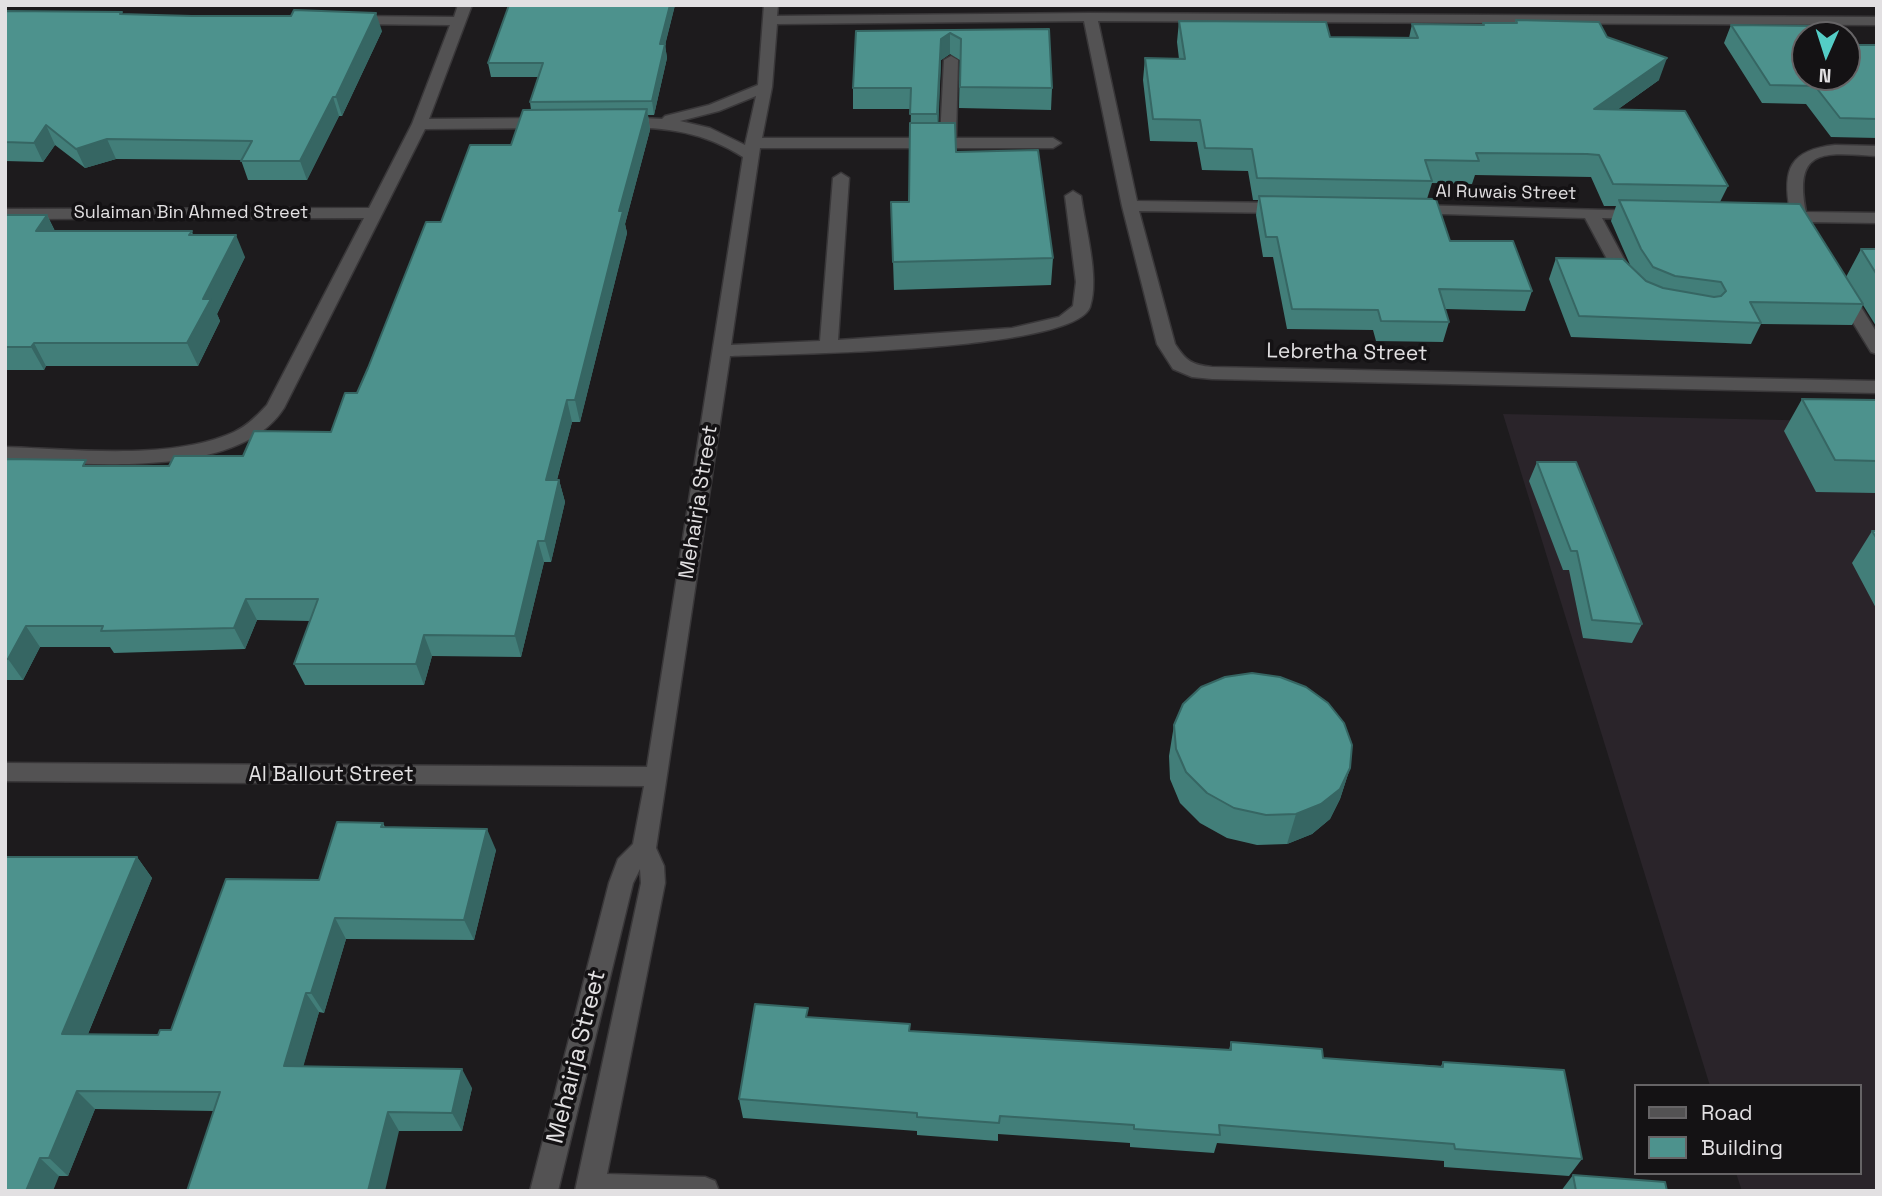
<!DOCTYPE html>
<style>
body{margin:0}
#map{position:relative;width:1882px;height:1196px;overflow:hidden;background:#1d1b1d;font-family:"Space Grotesk",sans-serif}
canvas{display:block}
.frame{position:absolute;inset:0;border:7px solid #e2e0e2;pointer-events:none}
.legend{position:absolute;left:1634px;top:1084px;width:228px;height:91px;box-sizing:border-box;background:#141214;border:2px solid #666466;margin:0;padding:9px 12px;list-style:none;font-size:21px;color:#e2e0e2}
.legend li{display:flex;align-items:center;gap:14px;height:35px}
.legend b{width:35px;border:2px solid #666466}
.north{position:absolute;left:1791px;top:21px;width:70px;height:70px;box-sizing:border-box;background:#141214;border:2px solid #666466;border-radius:50%;rotate:183deg;font-size:19px;font-weight:700;line-height:28px;text-align:center;color:#e2e0e2}
.north::after{content:'';display:block;margin:auto;width:24px;height:32px;background:#54cdc6;clip-path:polygon(50% 0,100% 100%,50% 72%,0 100%)}
</style>
<div id="map">
<canvas width="1882" height="1196"></canvas>
<div class="frame"></div>
<ul class="legend">
<li><b style="height:9px;background:#535253"></b>Road</li>
<li><b style="height:19px;background:#4d928d"></b>Building</li>
</ul>
<div class="north">N</div>
</div>
<script>
const g = document.querySelector('canvas').getContext('2d');
g.lineJoin = 'round';
function paint(path, color) {
  g.fillStyle = color;
  g.fill(path, 'evenodd');
}
function stroke(path, color, width, dash) {
  g.strokeStyle = color;
  g.lineWidth = width;
  g.lineCap = dash ? 'butt' : 'round';
  g.setLineDash(dash || []);
  g.stroke(path);
}
function label(font, color, halo, rows, align = 'center') {
  g.font = font + ' "Space Grotesk",sans-serif';
  g.lineWidth = 7;
  g.setLineDash([]);
  g.textBaseline = 'middle';
  g.strokeStyle = halo;
  g.fillStyle = color;
  for (const [text, x, y, turn = 0] of rows) {
    g.save();
    g.translate(x, y);
    g.rotate((+turn || 0) * Math.PI / 180);
    g.textAlign = isNaN(turn) ? turn : align;
    if (halo) g.strokeText(text, 0, 0);
    g.fillText(text, 0, 0);
    g.restore();
  }
}
paint(new Path2D(`
 M1503 414 1877 422V1191H1742L1736 1173H1859V1086H1710Z`), '#2a242a');
const minor = new Path2D(`
 M458 5H472L429 119 547 118 555 123 547 128 425 129 284 408C237 482 81 462 5 461V447C75 449 170 461 234 432 247 426 258 415 267 405L364 218 5 219V209L369 208 412 124 450 25 352 24 345 20 352 16 454 17Z
 M764 5H778L777 16 1090 13 1877 17V25L1098 21 1137 201 1283 203 1291 208 1283 213 1139 211 1175 344C1186 361 1192 365 1212 367L1877 381V393L1212 379 1192 377 1173 369 1157 344 1122 206 1084 21 777 24 772 87 762 138H940L944 60 951 56 958 60 956 138H1053L1061 143 1053 148H760L731 345 820 341 833 178 841 173 849 178 838 340 1012 328 1059 317 1073 306 1076 282 1065 196 1073 191 1081 196C1085 227 1100 278 1090 307 1074 352 782 354 730 356L656 848 664 866 665 883 607 1174 705 1177 715 1181 719 1191H575L641 883 640 869 633 883 558 1191H530L609 883 618 859 633 844 644 786 5 781V763L647 767 743 157C704 132 666 127 621 127L613 122 621 117 662 119 665 116 709 105 758 85ZM756 96 745 145 710 128 680 121 719 111Z
 M1835 145 1877 146V156C1826 153 1793 146 1806 212L1877 213V223L1810 222 1812 226 1804 231 1798 229 1793 221 1775 219 1773 216 1775 213 1790 211C1782 169 1790 150 1835 145Z
 M1413 205 1646 211 1648 214 1640 219 1602 218 1637 283 1628 288 1622 287 1585 218 1407 213 1405 210Z
 M1842 285 1848 286 1877 333V354L1871 352 1833 290Z`);
stroke(minor, '#393739', 3);
paint(minor, '#535253');
paint(new Path2D(`
 M509 5H675L665 45 667 58 654 115H648L650 130 625 224 627 233 580 422H572L557 480H559L565 502 551 562H544L521 657 432 656 424 685H305L294 664 310 621 257 620 245 649 114 653 110 647H40L23 680H5V459L90 466H169L243 456 331 432 357 393 441 222 511 145 531 110 530 102 538 77H491L488 63Z
 M5 11 123 14 382 31 342 116H339L307 180H248L241 160 116 159 85 168 55 145 43 162 5 161Z
 M1516 20 1607 37 1659 80 1617 110 1728 186 1720 202 1846 277 1861 249H1877V326H1876L1863 305 1852 325 1761 324 1751 344 1571 337 1549 279 1556 258 1631 267 1611 221 1616 206H1604L1591 177 1475 175 1472 184 1432 183 1427 199 1450 241 1532 291 1525 311 1445 309 1449 322 1443 342 1376 341 1373 330 1287 329 1273 257H1263L1256 215 1258 200H1253L1248 171 1202 170 1197 142 1150 141 1143 80 1145 58 1179 59 1177 42 1179 21 1330 37 1409 38 1412 24 1483 25V23H1515Z
 M1731 25 1805 77 1877 45V138L1831 137 1806 104 1762 103 1724 43Z
 M1049 29 1052 88 1051 110 959 108 960 60 950 54 941 60 938 123 956 152 1053 258 1051 285 894 290 891 202H909L911 109H853V88L856 31Z
 M5 215H47L55 231H192L193 235 245 257 217 314 220 321 198 366H46L44 370H5Z
 M1802 399 1877 400V494L1876 493 1816 492 1784 431Z
 M1537 462 1642 624 1632 643 1583 638 1569 570H1563L1529 481Z
 M1872 531H1877V610L1852 563Z
 M1174 725 1350 768 1340 799 1330 819 1312 834 1287 844 1257 845 1227 838 1200 823 1180 803 1170 779 1169 756Z
 M383 823 385 827 496 850 474 940 346 939 324 1013 319 1012 303 1066 472 1088 462 1131H399L214 1111 95 1109 68 1176H59L5 1191 137 857 152 878 88 1034 158 1035 171 1030 319 880Z
 M809 1017 910 1031 1229 1050 1231 1042 1323 1058 1441 1066 1443 1062 1582 1159 1569 1176 1444 1167V1161L1217 1143 1214 1153 1130 1147V1143L998 1134V1141L917 1135V1131L743 1118 739 1099Z
 M1573 1175 1667 1191H1561Z`), '#427e79');
paint(new Path2D(`
 M670 5H675L665 45 667 58 654 115 652 101 660 44Z
 M376 13 382 31 342 116 336 97Z
 M950 33V54L941 60 938 135 937 114 941 39Z
 M1667 58 1659 80 1586 132 1594 109Z
 M333 97 339 116 307 180 300 161Z
 M647 109 650 130 625 224 627 233 580 422 575 400 619 211Z
 M46 125 55 145 43 162 34 143Z
 M107 139 116 159 85 168 76 149Z
 M47 215 58 238 36 231Z
 M236 235 245 257 217 314 220 321 198 366 187 343 203 299Z
 M34 343 46 366 44 370 31 347Z
 M567 400 572 422 551 502 546 480Z
 M559 480 565 502 551 562 545 541Z
 M538 541 544 562 521 657 515 636Z
 M246 599 257 620 245 649 234 628Z
 M26 626 40 647 23 680 8 659Z
 M424 635 432 656 424 685 416 664Z
 M1350 768 1340 799 1330 819 1312 834 1287 844 1296 814Z
 M487 829 496 850 474 940 464 920Z
 M137 857 152 878 80 1053 62 1034Z
 M335 918 346 939 324 1013 311 993Z
 M306 993 319 1012 298 1085 284 1066Z
 M462 1069 472 1088 462 1131 452 1113Z
 M77 1091 95 1109 68 1176 49 1158Z
 M388 1112 399 1131 385 1191H368Z
 M40 1158 59 1176 53 1191H26Z`), '#366663');
const building = new Path2D(`
 M509 5H670L660 44H665L652 101 530 102 543 63H488Z
 M294 10 376 13 336 97H333L300 161H241L252 141 107 139 76 149 46 125 34 143 5 142V11L122 12 120 14 192 16H291Z
 M1516 20 1599 22 1607 37 1667 58 1594 109 1685 111 1728 186 1613 184 1599 155 1587 154 1476 153 1479 161 1425 160 1432 181 1257 178 1252 149 1205 148 1200 120 1153 119 1145 58 1185 59 1179 21 1326 22 1330 37 1418 38 1412 24 1484 25 1483 23H1517Z
 M1731 25 1816 26 1822 35H1805V77H1847V45H1877V119L1840 118 1815 86 1770 85Z
 M1049 29 1052 88 960 87 961 39 950 33 941 39 937 114H910L911 88H853L856 31Z
 M647 109 619 211H623L575 400H567L546 480H559L545 541H538L515 636 424 635 416 664H294L318 599H246L234 628 101 631 103 626H26L8 659H5V459L86 460 83 466H169L174 456H243L254 431 331 432 345 393H357L368 368 426 222H441L470 145H511L523 110Z
 M910 123H955L956 152 1038 150 1053 258 893 262 891 202H909Z
 M1259 196 1436 199 1450 241H1513L1532 291 1439 289 1449 322 1381 321 1378 310 1292 309 1277 237H1266Z
 M1619 200 1800 204 1863 304 1750 302 1761 323 1579 316 1556 258 1623 259 1646 281 1663 288 1714 297 1721 296 1726 291 1721 282 1675 276 1653 267 1641 249Z
 M5 215H47L36 231H192L189 235H236L203 299H211L187 343H34L31 347H5Z
 M1861 249H1877V275Z
 M1802 399 1877 400V461L1835 460Z
 M1537 462H1576L1642 624 1592 620 1577 551H1571Z
 M1872 531H1877V539Z
 M1252 673 1280 677 1306 687 1328 703 1344 723 1352 745 1350 768 1340 789 1321 804 1296 814 1266 815 1234 808 1207 793 1186 772 1176 749 1174 725 1183 704 1201 687 1225 677Z
 M337 822 383 823 381 827 487 829 464 920 335 918 311 993H306L284 1066 462 1069 452 1113 388 1112 368 1191H187L220 1092 77 1091 49 1158H40L26 1191H5V857H137L62 1034 158 1035 160 1030H171L226 879 319 880Z
 M755 1004 808 1008 806 1017 910 1024 909 1031 1231 1050V1042L1322 1049 1323 1058 1443 1067V1062L1564 1070 1582 1159 1455 1149 1454 1144 1219 1125 1220 1135 1134 1129V1125L1000 1116 999 1123 917 1117V1113L739 1099Z
 M1573 1175 1665 1182 1667 1191H1576Z`);
paint(building, '#4d928d');
stroke(building, '#366663', 2);
label('18px', '#e2e0e2', '#141214', [
 ["Al Ruwais Street",1506,193,1],
 ["Sulaiman Bin Ahmed Street",191,213]
]);
label('21px', '#e2e0e2', '#141214', [
 ["Lebretha Street",1347,353,1],
 ["Mehairja Street",699,502,-81],
 ["Al Ballout Street",331,775]
]);
label('24px', '#e2e0e2', '#141214', [
 ["Mehairja Street",577,1057,-76]
]);
</script>
